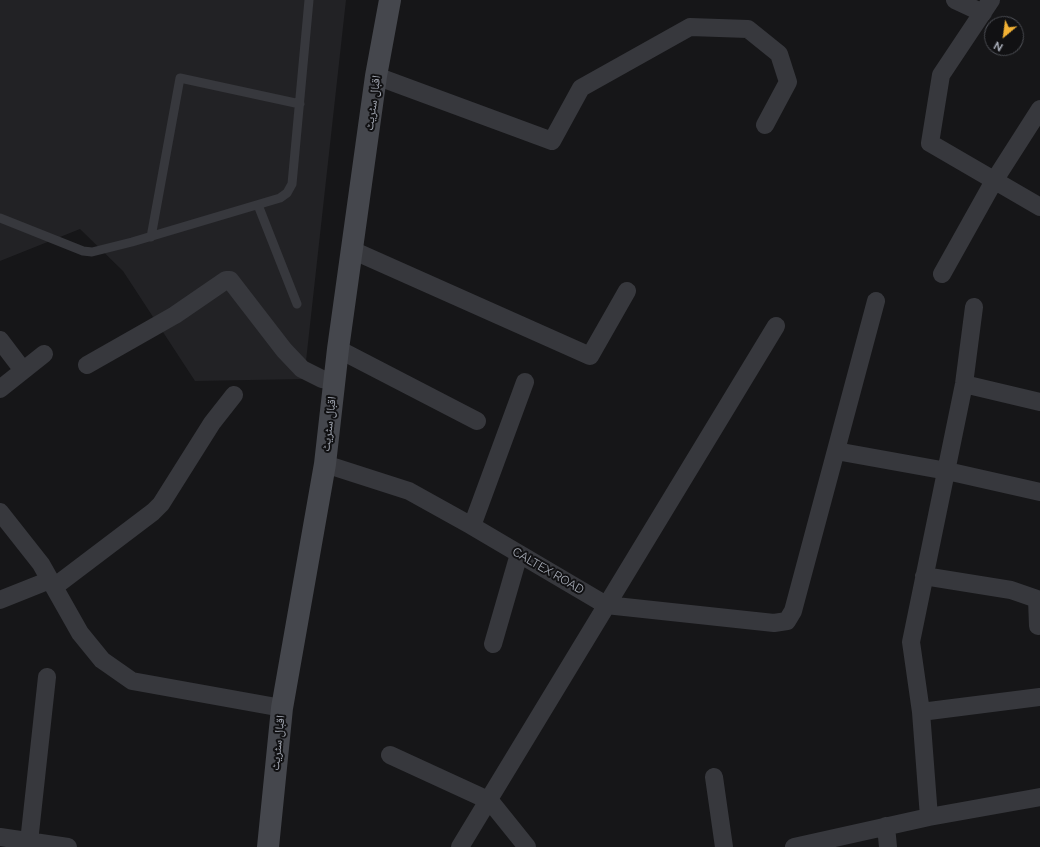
<!DOCTYPE html>
<meta charset="utf-8">
<style>
body{margin:0}
#map{position:relative;width:1040px;height:847px;overflow:hidden;background:#161618;font-family:Raleway,sans-serif}
canvas{display:block}
.north{position:absolute;left:984px;top:16px;width:40px;height:40px;box-sizing:border-box;background:#111113;border:1px solid #4d4f55;border-radius:50%;rotate:209deg;font-size:11px;font-weight:700;line-height:16px;text-align:center;color:#a8adb8}
.north::after{content:'';display:block;margin:auto;width:14px;height:18px;background:#f2b134;clip-path:polygon(50% 0,100% 100%,50% 72%,0 100%)}
</style>
<div id="map">
<canvas width="1040" height="847"></canvas>
<div class="north">N</div>
</div>
<script>
const g = document.querySelector('canvas').getContext('2d');
g.lineJoin = 'round';
function paint(path, color) {
  g.fillStyle = color;
  g.fill(path, 'evenodd');
}
function stroke(path, color, width, dash) {
  g.strokeStyle = color;
  g.lineWidth = width;
  g.lineCap = dash ? 'butt' : 'round';
  g.setLineDash(dash || []);
  g.stroke(path);
}
function label(font, color, halo, rows, align = 'center') {
  g.font = font + ' Raleway,"Noto Naskh Arabic",sans-serif';
  g.lineWidth = 4;
  g.setLineDash([]);
  g.textBaseline = 'middle';
  g.strokeStyle = halo;
  g.fillStyle = color;
  for (const [text, x, y, turn = 0] of rows) {
    g.save();
    g.translate(x, y);
    g.rotate((+turn || 0) * Math.PI / 180);
    g.textAlign = isNaN(turn) ? turn : align;
    if (halo) g.strokeText(text, 0, 0);
    g.fillText(text, 0, 0);
    g.restore();
  }
}
paint(new Path2D(`
 M0 0H346L304 379 195 381 123 271 80 229 0 261Z`), '#222225');
stroke(new Path2D(`
 M258 205 297 304
 M0 218 83 251 92 252 132 242 280 198 287 193 292 184 309 0
 M151 237 180 78 300 104`), '#37383d', 9);
stroke(new Path2D(`
 M955 0 983 13
 M991 0 941 75 930 143 1040 207
 M376 76 552 141 581 88 690 27 748 29 779 54 788 82 765 125
 M352 250 590 356 627 291
 M942 274 994 181 1040 109
 M0 340 22 369
 M338 349 477 421
 M87 365 175 315 226 280H230L284 350 302 369 322 379 335 381
 M964 384 1040 402
 M0 389 44 354
 M836 451 947 471 1040 492
 M325 464 409 491 472 526 606 605 774 623 787 621 793 611 876 301
 M0 512 41 564 80 633 102 660 132 681 282 708
 M472 526 525 382
 M924 576 1011 590 1037 599 1038 626 1040 625
 M54 587 153 512 161 504 212 423 234 395
 M0 600 50 580
 M493 644 519 554
 M921 712 1040 697
 M390 755 490 801 527 847
 M714 777 724 847
 M929 817 921 712 911 642 964 384 974 307
 M886 826 888 847
 M0 837 68 847
 M29 842 47 677
 M460 847 776 326
 M794 847 929 817 1040 797`), '#37383d', 18);
stroke(new Path2D(`
 M268 847 282 708 325 464 338 349 376 76 390 0`), '#45474d', 22);
label('12px', '#a8adb8', '#111113', [
 ["اقبال سٹریٹ",373,103,-82],
 ["اقبال سٹریٹ",329,424,-83],
 ["CALTEX ROAD",548,571,30],
 ["اقبال سٹریٹ",278,743,-84]
]);
</script>
